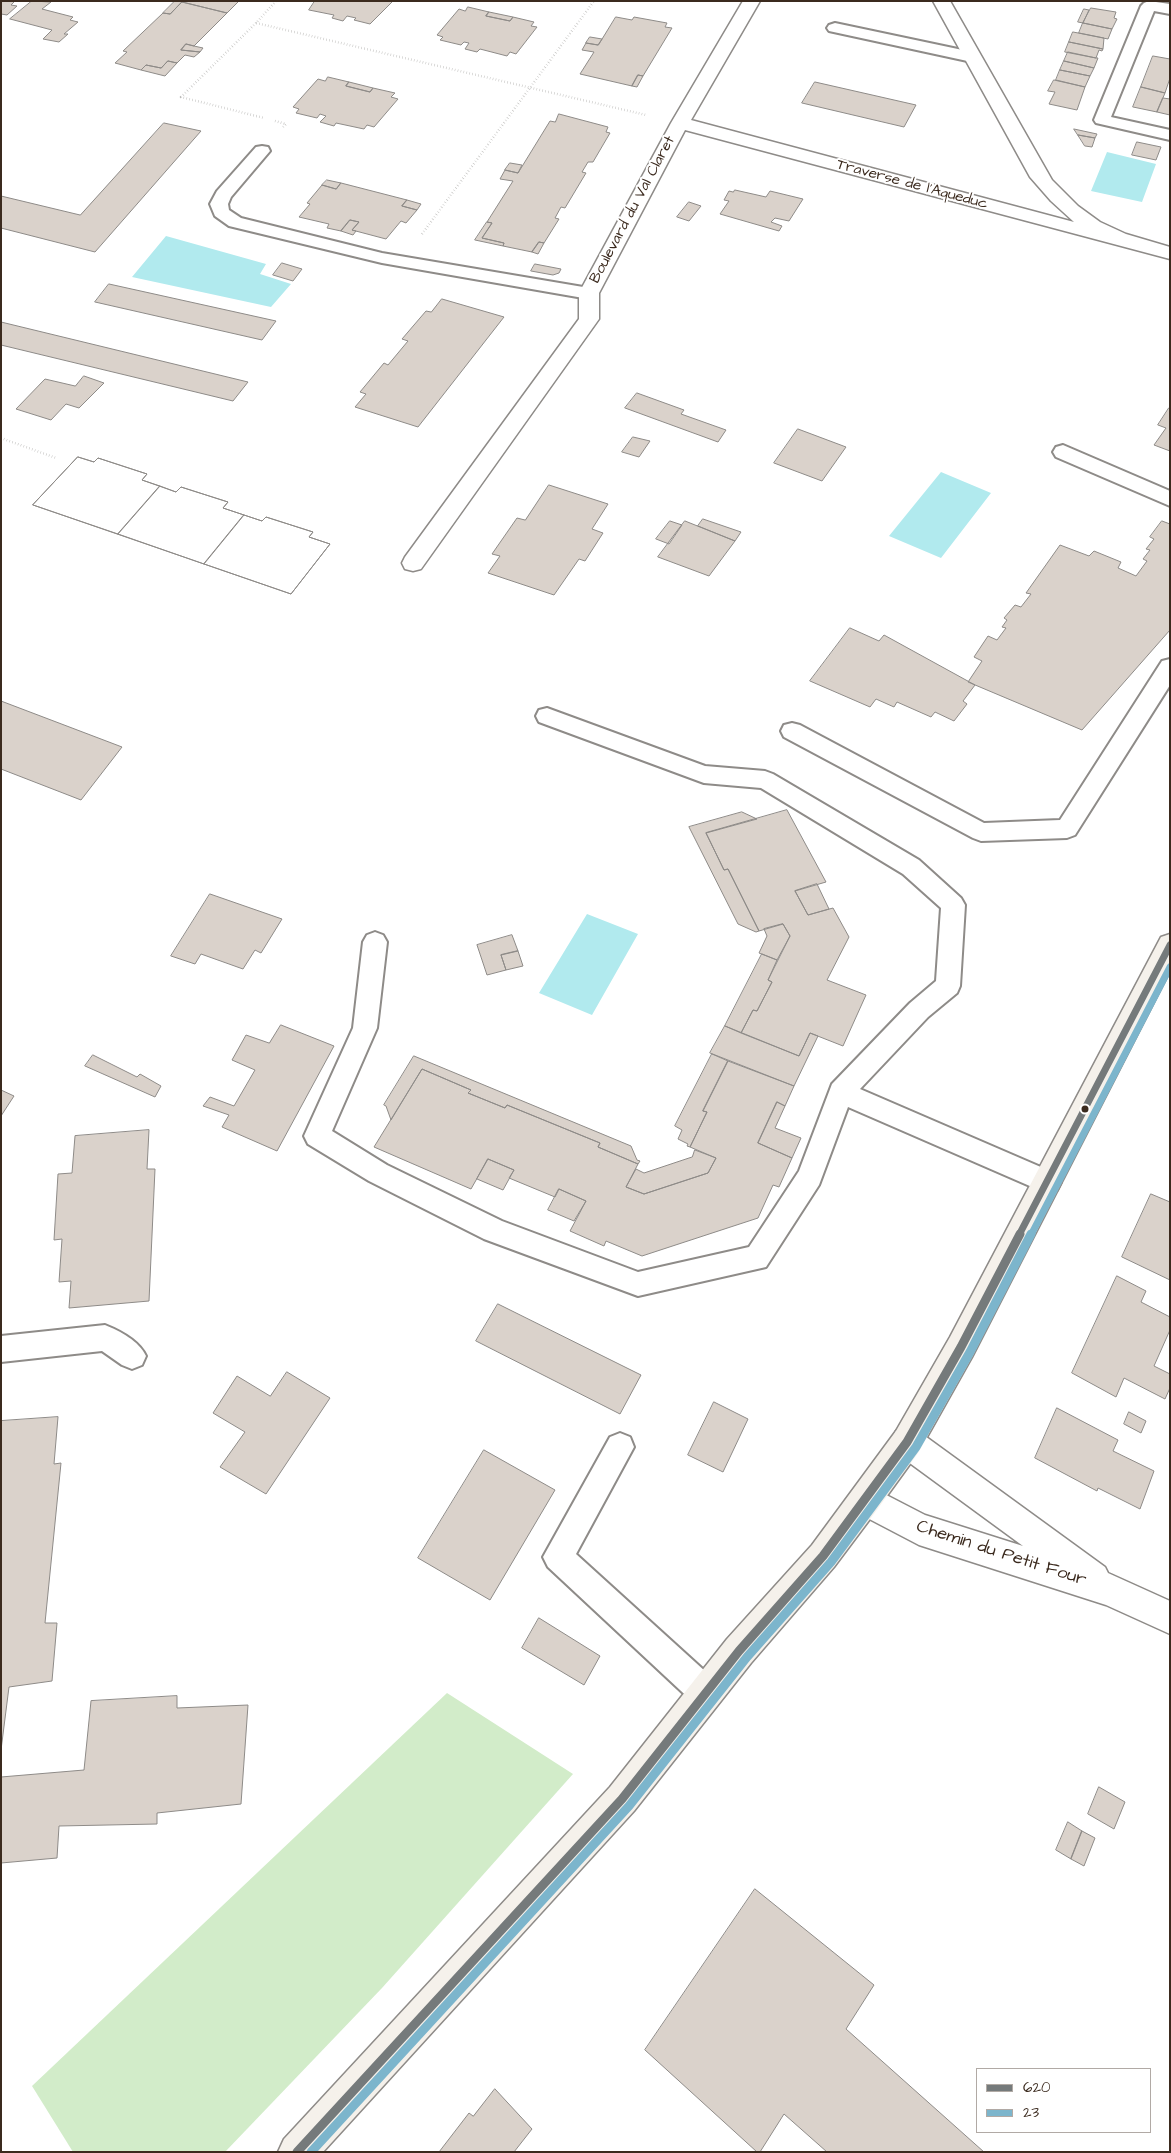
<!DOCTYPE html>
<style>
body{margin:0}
#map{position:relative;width:1171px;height:2153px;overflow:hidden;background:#fff;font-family:"Architects Daughter",sans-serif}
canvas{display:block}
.frame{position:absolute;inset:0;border:2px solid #3b2a1e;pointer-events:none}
.legend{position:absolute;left:976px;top:2068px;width:175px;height:65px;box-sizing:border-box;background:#fff;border:1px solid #b1aaa5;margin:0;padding:6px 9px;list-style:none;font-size:15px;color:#3b2a1e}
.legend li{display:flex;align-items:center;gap:10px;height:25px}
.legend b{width:25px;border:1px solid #b1aaa5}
</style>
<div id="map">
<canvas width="1171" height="2153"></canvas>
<div class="frame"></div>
<ul class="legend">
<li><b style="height:6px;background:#757a7b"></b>620</li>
<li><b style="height:6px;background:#7cb5cc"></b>23</li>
</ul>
</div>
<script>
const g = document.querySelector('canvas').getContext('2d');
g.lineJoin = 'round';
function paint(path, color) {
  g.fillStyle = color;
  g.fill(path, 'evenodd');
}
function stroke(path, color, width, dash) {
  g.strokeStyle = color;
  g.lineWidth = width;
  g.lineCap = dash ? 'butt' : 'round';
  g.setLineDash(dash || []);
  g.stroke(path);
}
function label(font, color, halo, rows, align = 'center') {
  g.font = font + ' "Architects Daughter",sans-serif';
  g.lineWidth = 4;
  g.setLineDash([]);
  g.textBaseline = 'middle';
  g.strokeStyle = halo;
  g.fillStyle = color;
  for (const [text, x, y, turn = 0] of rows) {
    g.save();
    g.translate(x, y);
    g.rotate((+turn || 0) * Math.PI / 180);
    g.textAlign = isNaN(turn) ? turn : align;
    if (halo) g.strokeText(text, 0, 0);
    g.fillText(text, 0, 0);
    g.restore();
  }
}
paint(new Path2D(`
 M447 1693 573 1774 382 1988 225 2152H73L32 2086Z`), '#d2ecc9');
paint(new Path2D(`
 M1107 152 1156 164 1142 202 1091 191Z
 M166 236 266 264 260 274 291 284 271 307 132 277Z
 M941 472 991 493 941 558 889 536Z
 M587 914 638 934 592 1015 539 993Z`), '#b1eaee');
const building = new Path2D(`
 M1 1H15L11 5 17 6 7 15 1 14Z
 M32 1 51 2 42 9 73 17 70 20 78 22 64 34H68L59 42 43 39 52 30 10 19Z
 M175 1H183L170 14 163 13Z
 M183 1H239L227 13 182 2Z
 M315 1H393L370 24 354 20 356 18 347 16 343 21 332 18 334 15 309 10Z
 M182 2 227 13 194 46 186 44 181 50 200 52 194 57 185 55 177 63 168 61 161 68 146 65 141 70 115 63 127 52 123 51 163 13 170 14Z
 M468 7 489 12 486 16 510 21 513 17 534 22 531 26 537 27 516 54 510 52 507 56 480 49 477 52 465 49 469 43 464 42 461 45 440 40 443 37 437 35 459 9 465 11Z
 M1091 8 1116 12 1114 18 1117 19 1112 29 1083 23Z
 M1084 9 1089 10 1083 23 1078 22Z
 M489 12 513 17 510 21 486 16Z
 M616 17 632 20 634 17 667 23 665 27 672 28 643 76 638 75 632 86 580 74 594 52 582 50 586 43 598 45Z
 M1083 23 1112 29 1108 39 1079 33Z
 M1073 32 1104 38 1103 49 1069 42Z
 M590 37 602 39 598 45 586 43Z
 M1069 42 1103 49 1102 51 1099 50 1096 58 1065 52Z
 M186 44 194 46 203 48 200 52 181 50Z
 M1068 52 1096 58H1098L1094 68 1064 61Z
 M1153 56 1170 59V78L1165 93 1141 87Z
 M168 61 177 63 165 76 141 70 146 65 161 68Z
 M1064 61 1094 68 1090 76 1060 70Z
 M1060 70 1090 76 1085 87 1056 80Z
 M638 75 643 76 637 87 632 86Z
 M328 77 349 82 346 86 370 92 373 88 395 93 391 97 398 99 374 127 367 125 364 129 336 123 334 126 320 122 326 116 320 114 317 118 296 113 299 109 293 107 318 79 325 81Z
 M1054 80 1085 87 1077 110 1049 104 1055 92 1048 91Z
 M349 82 373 88 370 92 346 86Z
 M815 82 916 105 904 127 802 103Z
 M1141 87 1165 93 1157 112 1133 107Z
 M1163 98 1170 99V115L1157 112Z
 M559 114 608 127 606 132 610 133 593 162H588L582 172 586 173 565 208 561 207 555 218 559 219 544 243 539 242 532 252 503 246 504 243 482 238 492 223 487 222 513 181 500 179 505 170 518 173 550 121 555 122Z
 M164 123 201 131 95 252 1 228V196L80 215Z
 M1074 129 1097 134 1095 138 1078 135Z
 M1078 135 1095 138 1092 147 1085 146Z
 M1137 142 1161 147 1156 160 1132 155Z
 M510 163 522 165 518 173 505 170Z
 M327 180 341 183 336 189 322 185Z
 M341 183 407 200 402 206 417 210 406 223 401 221 386 239 352 230 359 222 350 220 341 231 327 228 329 224 299 217 310 204 307 203 322 185 336 189Z
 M735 190 766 197 770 191 803 199 789 221 775 218 771 222 782 226 779 231 720 214 729 201 724 200 729 191 733 192Z
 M407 200 421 204 417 210 402 206Z
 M689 202 701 206 689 221 677 217Z
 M350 220 359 222 352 230 356 231 353 235 341 231Z
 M487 222 492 223 482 238 504 243 503 246 475 240Z
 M539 242 544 243 538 254 532 252Z
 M282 263 302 269 293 281 273 275Z
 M535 264 561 269 559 273 553 275 531 271Z
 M109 284 276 321 262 340 95 302Z
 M442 299 504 317 418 427 355 407 366 394 360 392 384 363 388 365 408 341 402 339 426 311 431 312Z
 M1 322 248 382 233 401 1 345Z
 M84 376 104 383 79 408 66 404 51 420 16 409 45 379 75 386Z
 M637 393 684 410 681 414 726 430 718 442 625 408Z
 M1169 408H1170V451L1154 445 1166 428 1158 425Z
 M798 429 846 447 822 481 774 463Z
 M633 437 650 441 639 457 622 452Z
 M78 457 94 462 98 458 147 474 142 480 176 492 181 487 228 502 223 508 262 521 266 517 313 532 309 537 330 544 291 594 33 505Z
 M78 457 94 462 98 458 147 474 142 480 160 486 118 534 33 505Z
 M549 485 608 504 592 529 603 533 585 561 579 559 554 595 488 573 500 556 492 554 517 518 525 520Z
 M160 486 176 492 181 487 228 502 223 508 244 515 204 564 118 534Z
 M244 515 262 521 266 517 313 532 309 537 330 544 291 594 204 564Z
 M703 519 741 532 735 541 698 526Z
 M670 521 682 525 669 544 656 539Z
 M685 521 735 541 709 576 658 557Z
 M1162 521 1170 524V630L1082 730 968 682 982 661 974 657 988 636 997 640 1006 628 1002 627 1007 620 1004 618 1015 605 1021 607 1031 594 1026 593 1060 545 1089 556 1094 551 1121 562 1118 568 1136 576 1147 561 1143 559 1150 550 1146 549 1154 539 1150 537Z
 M850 628 879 641 884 635 975 685 963 701 967 704 954 721 935 712 931 717 897 702 894 707 876 699 870 707 810 681Z
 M1 701 122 747 81 800 1 769Z
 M787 810 826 882 795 891 808 915 833 908 849 937 827 980 866 995 843 1046 810 1033 799 1056 741 1033 753 1010 757 1011 772 982 768 980 790 936 783 924 759 931 728 869 724 870 706 833Z
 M742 812 757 819 706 833 724 870 728 869 759 931 756 932 738 924 689 827Z
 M817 884 829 909 808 915 795 891Z
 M210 894 282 919 261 953 255 950 243 969 201 954 195 964 171 956Z
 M783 924 790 936 777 960 759 953 767 936 764 929Z
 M512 935 518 951 501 955 506 970 487 975 477 945Z
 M518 951 523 966 506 970 501 955Z
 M762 954 777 960 768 980 772 982 757 1011 753 1010 741 1033 725 1026Z
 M281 1025 334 1046 277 1151 222 1127 229 1115 203 1106 210 1097 234 1106 255 1070 232 1060 246 1035 269 1043Z
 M725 1026 799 1056 810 1033 818 1036 794 1086 710 1053Z
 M712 1054 728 1061 703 1111 707 1112 690 1147 687 1146 688 1144 678 1139 682 1130 675 1126Z
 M93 1055 137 1077 140 1074 161 1086 155 1097 85 1066Z
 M414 1056 631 1146 637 1160 640 1161 638 1164 598 1147 600 1143 507 1105 505 1108 468 1093 471 1090 422 1069 391 1120 386 1106 384 1105Z
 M728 1061 794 1086 785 1106 777 1102 758 1143 792 1158 779 1187 773 1185 758 1218 642 1256 606 1241 604 1246 570 1231 586 1201 559 1189 555 1197 509 1178 514 1170 488 1159 471 1189 374 1147 422 1069 471 1090 468 1093 505 1108 507 1105 600 1143 598 1147 638 1164 626 1187 644 1194 708 1173 716 1158 690 1147 707 1112 703 1111Z
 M1 1090 14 1096 1 1116Z
 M777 1102 785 1106 775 1128 801 1138 792 1158 758 1143Z
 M149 1130 147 1169H155L149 1301 69 1308 71 1281 59 1282 62 1239 54 1240 58 1174 72 1173 75 1136Z
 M695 1150 716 1158 708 1173 644 1194 626 1187 636 1169 644 1173 692 1157Z
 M488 1159 514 1170 503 1190 477 1179Z
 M559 1189 586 1201 574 1221 548 1210Z
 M1151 1194 1170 1202V1280L1122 1257Z
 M1117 1276 1146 1291 1141 1302 1170 1317V1330L1154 1366 1170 1374V1388L1165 1399 1124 1378 1116 1397 1072 1373Z
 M498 1304 641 1375 620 1414 476 1341Z
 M287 1372 330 1398 266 1494 220 1467 245 1432 213 1413 237 1376 270 1396Z
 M714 1402 748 1419 723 1472 688 1455Z
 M1057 1408 1118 1440 1113 1451 1154 1471 1140 1509 1098 1488 1097 1491 1035 1458Z
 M1129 1412 1146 1421 1141 1433 1124 1424Z
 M58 1417 54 1464 61 1463 45 1623H57L52 1681 9 1687 1 1750V1421Z
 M484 1450 555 1490 490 1600 418 1558Z
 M539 1618 600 1656 584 1685 522 1648Z
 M177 1696V1708L248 1705 241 1804 157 1813V1824L59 1826 57 1858 1 1863V1777L84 1770 91 1701Z
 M1099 1787 1125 1802 1114 1829 1088 1814Z
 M1068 1822 1082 1831 1071 1859 1056 1850Z
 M1082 1831 1095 1838 1084 1866 1071 1859Z
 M755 1889 874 1985 846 2029 984 2152H827L784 2114 760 2152H757L645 2050Z
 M495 2089 532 2129 514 2152H439L469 2113 473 2116Z`);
paint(building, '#dad2cb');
stroke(building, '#8e8b88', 1);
const lane = new Path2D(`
 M1149 1 1170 4V14L1154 11 1111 117 1170 130V140L1096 123 1094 120 1141 6 1144 3Z
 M835 23 972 52 978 54 980 57 978 60 972 62 829 31 827 28 829 25Z
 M262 146 268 147 270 151 231 197 228 204 229 210 241 218 382 253 595 289 598 293 595 297 589 299 382 263 229 226 215 216 210 204 217 191 256 147Z
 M1063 445 1170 491V506L1056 457 1053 452 1056 447Z
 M1170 659V685L1075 835 1067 838 981 841 973 838 784 737 781 731 784 725 792 723 800 725 984 823 1060 820 1162 661Z
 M547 708 705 766 765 771 773 774 919 860 961 898 965 905 960 986 957 993 928 1017 860 1089 1057 1174 1061 1182 1057 1190 1048 1194 1039 1190 848 1107 819 1185 766 1267 638 1296 484 1239 369 1181 308 1144 304 1136 353 1028 363 942 367 935 375 932 383 935 387 942 377 1028 332 1131 387 1165 502 1221 638 1272 749 1247 799 1171 832 1084 910 1003 936 981 941 908 903 874 761 788 704 783 539 722 536 716 539 710Z
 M105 1325C120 1331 139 1341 146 1356L142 1365 132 1369 122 1365 102 1351 1 1362V1336Z
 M620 1433 630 1437 634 1447 576 1554 717 1682 721 1693 717 1704 706 1708 695 1704 548 1567 543 1557 610 1437Z`);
const street = new Path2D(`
 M743 1H760L691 120 1074 222 1051 201 1030 177 933 1H950L1052 180 1078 206 1100 222 1126 234 1170 247V259L685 130 599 293V319L421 569 413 571 405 569 402 563 405 557 579 319V293L671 123Z
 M907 1427 918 1431 1105 1567 1108 1573 1170 1601V1634L1106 1605 919 1545 854 1511 849 1500 854 1489 865 1484 925 1515 1023 1546 896 1453 891 1442 896 1431Z`);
const primary = new Path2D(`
 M1170 934V971L972 1357 918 1453 876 1511 834 1567 751 1663 634 1811 323 2152H278L284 2139 610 1787 727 1639 812 1545 896 1431 950 1337 1161 937Z`);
stroke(lane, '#8e8b88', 4);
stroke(street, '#8e8b88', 3);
stroke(primary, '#8e8b88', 3);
stroke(new Path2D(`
 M276 1 256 23 646 115
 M256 23 181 97 264 118
 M275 121 286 124 282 128
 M422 234 594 1
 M1 438 56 458`), '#b9b8b6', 2.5, [0.5, 2.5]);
paint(lane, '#fff');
paint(street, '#fff');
paint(primary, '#f5f1eb');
stroke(new Path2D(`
 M1019 1235 1170 945`), '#757a7b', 7);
stroke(new Path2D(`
 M297 2152 622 1799 739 1651 823 1556 907 1442 961 1347 1020 1234`), '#757a7b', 9);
stroke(new Path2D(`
 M1031 1235 1170 967`), '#7cb5cc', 7);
stroke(new Path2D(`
 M311 2152 629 1806 747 1657 831 1562 916 1447 970 1352 1031 1234`), '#7cb5cc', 9);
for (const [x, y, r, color] of [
 [1085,1109,4.5,"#3b2a1e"]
]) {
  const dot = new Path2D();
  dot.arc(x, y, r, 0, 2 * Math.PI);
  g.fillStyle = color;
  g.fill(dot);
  stroke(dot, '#fff', 2);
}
label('15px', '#3b2a1e', '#fff', [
 ["Traverse de l'Aqueduc",912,185,15],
 ["Boulevard du Val Claret",633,210,-62]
]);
label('18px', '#3b2a1e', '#fff', [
 ["Chemin du Petit Four",1001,1554,18]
]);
</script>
